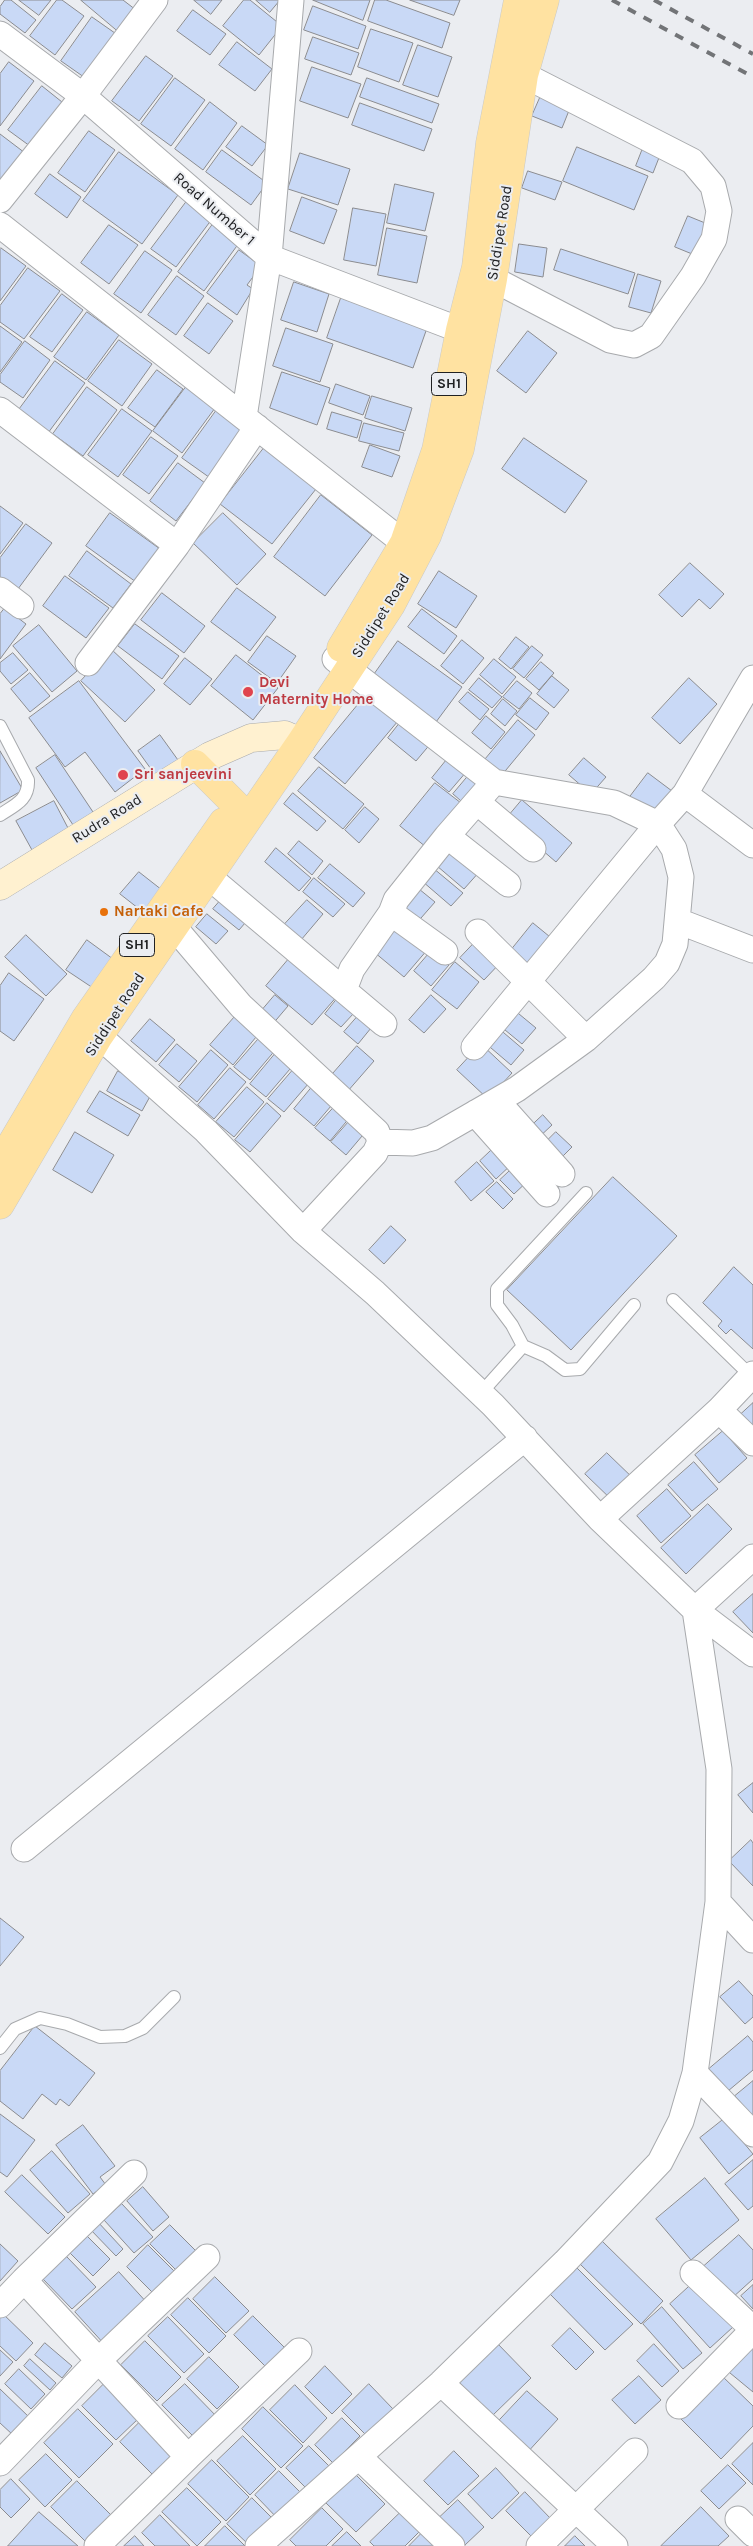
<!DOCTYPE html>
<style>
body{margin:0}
canvas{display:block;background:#ebedf1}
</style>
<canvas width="753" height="2546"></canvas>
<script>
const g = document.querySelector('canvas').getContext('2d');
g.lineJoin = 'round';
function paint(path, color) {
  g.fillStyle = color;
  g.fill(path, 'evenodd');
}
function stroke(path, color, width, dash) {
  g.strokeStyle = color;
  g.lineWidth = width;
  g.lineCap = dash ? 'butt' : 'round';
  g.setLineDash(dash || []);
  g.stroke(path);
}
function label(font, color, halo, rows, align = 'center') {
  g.font = font + ' Karla,sans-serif';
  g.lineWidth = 4;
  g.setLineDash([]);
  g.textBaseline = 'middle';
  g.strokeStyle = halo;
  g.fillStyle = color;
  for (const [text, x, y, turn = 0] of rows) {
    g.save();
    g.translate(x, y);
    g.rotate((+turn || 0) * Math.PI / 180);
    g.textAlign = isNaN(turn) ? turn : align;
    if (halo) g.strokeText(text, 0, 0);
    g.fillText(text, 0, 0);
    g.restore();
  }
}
const building = new Path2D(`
 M5 0H11L36 20 25 33 0 14V7Z
 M19 0H51L39 15Z
 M57 0H62L84 16 55 55 30 36Z
 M81 0H123L136 10 118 31Z
 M194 0H222L211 14Z
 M244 0H250L282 26 259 55 223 26Z
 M256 0H280L270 12Z
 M313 0H370L363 20Z
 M375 0H386L450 23 442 48 368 21Z
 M410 0H460L454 15Z
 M313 6 366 26 358 49 304 30Z
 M193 10 226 34 210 55 177 31Z
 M92 17 122 38 91 82 61 61Z
 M371 29 413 43 399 82 358 67Z
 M313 37 359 53 351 75 305 59Z
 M237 42 272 69 255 91 219 65Z
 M418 45 452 57 438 97 403 85Z
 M146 56 173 76 139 121 112 101Z
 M9 62 34 81 0 126V74Z
 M312 67 361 84 348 118 300 101Z
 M175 78 205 100 171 146 141 124Z
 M367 78 439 104 432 123 360 97Z
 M42 86 67 106 34 149 8 130Z
 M543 91 572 103 562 128 532 116Z
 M210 102 237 123 203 170 175 149Z
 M360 103 432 129 424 151 352 125Z
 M242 126 268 145 252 166 226 147Z
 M89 131 115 150 85 192 58 173Z
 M0 134 29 156 0 192Z
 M645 143 662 150 653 173 636 166Z
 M577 147 648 176 634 210 563 181Z
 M222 150 267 183 251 205 206 172Z
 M119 152 178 195 142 244 83 201Z
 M300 153 350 169 338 205 288 189Z
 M528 171 562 182 555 200 522 188Z
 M50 174 81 197 67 218 35 194Z
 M395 184 434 193 425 231 387 223Z
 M302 197 337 210 324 244 290 231Z
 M187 201 212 219 176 267 151 249Z
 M353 208 386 214 376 266 344 260Z
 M688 216 710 225 697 256 675 247Z
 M213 224 239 243 204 291 178 272Z
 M109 225 138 245 109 284 81 263Z
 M387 228 427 236 417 283 378 275Z
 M519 244 547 248 543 277 515 272Z
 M1 248 26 266 0 301V249Z
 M561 249 635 273 628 294 554 270Z
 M239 250 261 266 247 285 253 289 237 315 207 293Z
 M145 251 172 270 141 313 114 294Z
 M28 268 60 291 24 339 0 322V306Z
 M638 274 661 281 651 313 629 307Z
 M177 276 204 296 176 335 148 315Z
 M294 282 329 294 317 332 281 320Z
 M62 294 83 310 52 352 30 337Z
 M341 298 427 328 413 368 327 338Z
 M208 303 233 321 209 354 184 336Z
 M87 312 119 335 86 380 54 357Z
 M0 326 22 342 0 372Z
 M286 328 333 344 320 382 273 366Z
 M528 331 557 353 526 393 497 371Z
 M119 340 152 364 122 406 88 381Z
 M25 341 50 360 23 398 0 382V375Z
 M55 361 85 383 48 433 18 411Z
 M157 370 183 389 155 427 128 408Z
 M282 372 330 388 317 425 270 408Z
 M336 384 370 396 363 415 329 403Z
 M87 387 117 410 83 456 53 434Z
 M186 387 215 408 182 453 153 431Z
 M372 396 412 408 405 431 365 418Z
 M122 409 152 431 118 477 88 455Z
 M216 411 247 434 213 480 182 458Z
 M332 412 362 421 357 438 327 429Z
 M364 423 404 433 399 451 359 441Z
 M151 437 178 456 149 494 123 475Z
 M524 438 587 481 565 513 502 469Z
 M370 445 400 456 392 477 362 467Z
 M264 448 316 489 272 544 220 504Z
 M178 463 205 483 176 521 150 501Z
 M321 495 372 535 325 596 274 557Z
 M0 506 23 523 0 554Z
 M110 513 160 549 136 582 86 546Z
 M223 513 266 554 237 585 193 543Z
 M26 524 52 543 15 593 0 582V558Z
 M87 551 131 584 113 608 69 576Z
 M690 563 724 594 710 609 699 599 682 617 659 595Z
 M439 571 477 596 456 628 418 604Z
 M65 576 109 608 86 638 43 606Z
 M237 588 276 617 250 651 211 622Z
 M162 593 205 626 184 653 141 620Z
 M5 608 26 624 0 659V614Z
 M422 609 457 636 444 654 408 627Z
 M135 624 179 656 162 679 118 646Z
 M39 625 77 671 52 692 13 646Z
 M267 636 296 656 277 683 248 662Z
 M516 637 529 647 511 669 499 659Z
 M462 640 484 658 463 684 441 666Z
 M398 641 462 687 436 722 373 676Z
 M532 646 543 655 524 678 513 669Z
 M111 649 155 690 125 722 81 681Z
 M13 653 28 670 11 684 0 671V663Z
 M236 655 278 688 253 720 211 686Z
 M185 658 212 679 190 705 164 684Z
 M494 659 516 677 502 694 480 675Z
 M541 662 554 673 539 690 526 679Z
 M30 673 50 696 30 712 11 689Z
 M552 676 569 690 554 708 537 694Z
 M479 678 502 697 492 708 469 690Z
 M689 678 717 704 680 744 652 718Z
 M79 681 145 769 115 792 85 752 65 767 29 718Z
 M517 681 532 693 519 709 503 697Z
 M468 692 489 709 480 720 459 702Z
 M366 695 398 721 345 784 314 758Z
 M530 698 549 713 536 730 516 715Z
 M503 699 517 711 505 726 491 714Z
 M486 716 505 732 491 749 472 733Z
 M403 719 432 742 416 761 388 738Z
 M518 720 535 735 501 776 483 762Z
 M160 735 178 760 156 776 138 751Z
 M0 751 23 790 0 803Z
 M55 755 95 815 75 828 36 768Z
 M449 757 467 771 449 792 432 778Z
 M584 758 606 777 591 794 569 775Z
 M319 767 364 804 343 829 298 791Z
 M648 773 676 794 658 820 626 802Z
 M469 775 484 788 468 807 453 794Z
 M435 783 461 803 426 847 400 826Z
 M293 793 326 821 317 831 284 804Z
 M522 800 572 843 556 862 506 819Z
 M54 801 69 830 32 850 16 821Z
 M365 807 379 819 359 843 345 830Z
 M299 841 323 861 312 875 288 854Z
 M446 842 480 871 464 889 430 860Z
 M276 848 311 878 299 891 265 862Z
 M330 864 365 893 353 907 318 878Z
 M433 868 463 893 451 906 422 881Z
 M139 872 162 890 143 912 120 894Z
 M314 878 345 904 333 917 303 892Z
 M419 889 435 902 414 926 399 913Z
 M227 893 252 915 239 930 213 909Z
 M307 900 323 914 301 940 284 925Z
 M207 914 228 931 216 944 196 927Z
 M533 923 555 941 530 971 508 954Z
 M398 924 428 949 404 977 374 952Z
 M26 935 67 974 46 996 5 957Z
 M478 939 502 961 484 980 460 958Z
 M87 940 113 959 93 988 66 970Z
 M432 950 449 965 431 986 414 971Z
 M293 954 339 994 312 1025 266 986Z
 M455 962 479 982 457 1009 432 990Z
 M9 973 44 999 14 1041 0 1031V986Z
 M275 995 288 1006 271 1026 258 1015Z
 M431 995 446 1009 424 1033 409 1020Z
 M337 999 354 1013 341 1027 325 1014Z
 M513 1009 536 1028 522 1044 499 1025Z
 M239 1012 261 1031 233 1065 210 1045Z
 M358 1016 371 1028 358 1044 344 1032Z
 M150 1019 175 1040 156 1062 131 1041Z
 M497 1027 524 1050 511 1065 484 1042Z
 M262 1035 277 1048 250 1080 234 1067Z
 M177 1044 197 1061 179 1082 159 1065Z
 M481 1044 512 1073 488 1099 457 1070Z
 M357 1046 374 1061 347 1092 330 1077Z
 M280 1048 296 1062 266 1097 250 1084Z
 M211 1050 228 1065 197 1102 179 1087Z
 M299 1063 315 1076 284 1112 268 1099Z
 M230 1068 246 1082 214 1119 198 1105Z
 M118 1071 153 1091 142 1111 107 1091Z
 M317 1081 337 1099 314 1126 294 1109Z
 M247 1087 264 1102 234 1137 216 1122Z
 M100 1091 140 1115 128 1136 87 1112Z
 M267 1103 281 1116 250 1152 235 1140Z
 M337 1104 351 1116 330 1141 315 1128Z
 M543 1115 552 1125 536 1140 527 1130Z
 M353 1117 368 1129 346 1155 331 1142Z
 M75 1132 114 1155 92 1193 53 1170Z
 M556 1132 572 1147 558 1161 542 1146Z
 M498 1144 514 1162 496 1179 480 1161Z
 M477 1162 494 1181 471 1201 455 1182Z
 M516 1165 530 1179 514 1194 500 1180Z
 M613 1177 677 1236 571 1350 507 1290Z
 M497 1182 513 1199 503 1209 486 1192Z
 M391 1226 406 1240 384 1264 369 1250Z
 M734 1267 753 1285V1349L731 1329 726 1334 718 1326 722 1321 703 1303Z
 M753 1403V1431L739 1416Z
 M723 1431 747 1458 719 1483 695 1455Z
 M607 1453 636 1481 615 1503 585 1474Z
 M694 1462 718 1489 692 1511 668 1485Z
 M667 1489 691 1516 661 1543 637 1516Z
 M708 1504 732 1529 686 1574 661 1548Z
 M753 1594V1633L733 1612Z
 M753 1783V1813L738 1795Z
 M751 1840 753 1843V1886L729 1861Z
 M0 1918 24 1937 0 1966Z
 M739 1981 753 1996V2017L745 2024 720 1997Z
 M35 2026 95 2073 69 2106 60 2099 56 2105 42 2094 23 2119 0 2101V2071Z
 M748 2036 753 2042V2070L728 2091 709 2069Z
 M753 2081V2117L735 2096Z
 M0 2114 35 2140 7 2177 0 2172Z
 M724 2119 753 2154 729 2174 700 2138Z
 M83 2125 115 2166 100 2177 106 2185 93 2194 56 2145Z
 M52 2151 90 2194 68 2213 30 2170Z
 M753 2160V2206L748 2210 725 2184Z
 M22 2175 65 2217 48 2234 5 2192Z
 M705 2178 739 2220 691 2260 656 2219Z
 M143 2187 169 2217 153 2231 127 2201Z
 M122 2204 153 2237 134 2253 104 2220Z
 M97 2221 123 2249 116 2256 89 2228Z
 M170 2225 200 2255 181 2275 150 2244Z
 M84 2233 110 2259 93 2276 67 2250Z
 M739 2235 753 2250V2279L732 2298 703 2267Z
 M601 2240 663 2301 641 2324 579 2263Z
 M0 2244 18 2261 0 2281Z
 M148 2245 178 2275 156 2296 127 2267Z
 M66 2256 96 2287 72 2309 42 2278Z
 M577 2268 633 2324 605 2350 550 2294Z
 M119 2272 149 2305 105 2345 75 2312Z
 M215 2277 249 2311 226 2333 193 2299Z
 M693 2283 733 2327 710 2348 670 2304Z
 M753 2285V2309L741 2296Z
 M188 2298 226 2336 209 2353 171 2315Z
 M662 2307 702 2353 683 2369 643 2324Z
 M0 2311 33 2343 16 2361 0 2346Z
 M253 2316 289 2352 270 2371 234 2335Z
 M168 2317 204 2354 184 2373 148 2336Z
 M570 2328 594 2352 576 2370 552 2346Z
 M145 2341 181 2377 157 2401 121 2365Z
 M495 2341 531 2378 492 2416 456 2379Z
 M45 2343 72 2366 62 2378 35 2355Z
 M654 2344 679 2371 662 2387 637 2361Z
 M753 2345V2392L724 2368Z
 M0 2350 13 2362 0 2376Z
 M209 2357 239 2387 217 2409 187 2379Z
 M30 2359 56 2383 50 2390 24 2366Z
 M325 2366 352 2394 332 2414 305 2387Z
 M19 2369 45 2394 31 2409 5 2384Z
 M721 2375 753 2406V2426L721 2459 679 2417Z
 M639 2376 661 2400 635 2424 612 2400Z
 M105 2383 139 2418 116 2440 82 2406Z
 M185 2384 220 2420 198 2441 162 2405Z
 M369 2384 393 2409 366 2435 342 2411Z
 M295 2385 327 2418 303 2443 270 2410Z
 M0 2389 30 2418 13 2435 0 2423Z
 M527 2391 558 2419 525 2455 494 2426Z
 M263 2407 303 2446 281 2468 242 2429Z
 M78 2409 113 2444 79 2478 44 2443Z
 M342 2418 360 2436 333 2463 315 2445Z
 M142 2420 179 2457 157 2479 120 2442Z
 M243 2436 276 2469 250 2495 217 2461Z
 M753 2443V2485L732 2464Z
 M309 2446 332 2469 309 2491 286 2468Z
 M454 2451 479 2476 448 2505 424 2481Z
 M46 2454 72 2480 45 2507 19 2480Z
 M212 2460 249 2497 226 2521 188 2484Z
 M728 2465 746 2483 719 2509 701 2491Z
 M496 2468 519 2493 492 2519 468 2494Z
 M279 2471 305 2497 280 2521 255 2495Z
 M355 2474 385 2504 356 2532 326 2503Z
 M11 2479 30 2499 11 2518 0 2507V2490Z
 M77 2481 116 2520 90 2546 51 2507Z
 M187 2488 221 2522 197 2546 162 2512Z
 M525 2492 551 2519 532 2537 506 2511Z
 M252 2498 274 2520 249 2545 227 2524Z
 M458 2500 484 2527 465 2545 440 2517Z
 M701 2507 729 2536 718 2546H661Z
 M322 2508 343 2529 326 2546H296L290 2540Z
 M39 2512 78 2546H8Z
 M401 2512 420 2531 405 2546H374L370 2542Z
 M160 2515 190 2546H155L142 2533Z
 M225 2526 245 2546H205Z
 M347 2532 361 2546H332Z
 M422 2533 436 2546H409Z
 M135 2536 144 2546H124Z
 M575 2536 585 2546H565Z`);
paint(building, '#c9d9f6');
stroke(building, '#8b8c90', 1);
const lane = new Path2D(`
 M0 726 28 780C29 800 15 805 0 815
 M673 1300 751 1376
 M523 1346 512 1325 497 1305V1289L586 1193
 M481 1393 523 1346 546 1356 565 1370 580 1369 634 1305
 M0 2048 15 2029 40 2018 67 2024 100 2037 125 2036 143 2028 174 1997`);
const street = new Path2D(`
 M0 34 83 96 269 257 460 330
 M0 200 83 96 155 0
 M0 225 404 543
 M493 279 610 340 634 345 651 336 693 276 714 239 719 211 713 186 692 161 524 75
 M0 410 177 545
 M244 417 269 257 291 0
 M0 590 21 606
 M335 659 494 782 614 803 658 824 674 849 681 877 675 944 667 963 654 978 586 1039 517 1089 432 1138 413 1143 380 1142
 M88 663 177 545 257 427
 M685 794 753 845
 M477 802 533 849
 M447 836 508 884
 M209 877 384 1024
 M391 913 445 952
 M678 921 753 950
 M174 927 241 1006 377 1132 380 1142 375 1153 303 1231
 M478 932 586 1039
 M344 990 352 969 391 913 396 900 447 836 494 782
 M99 1036 206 1131 303 1231 375 1293 493 1405 600 1519 695 1610 753 1654
 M474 1047 658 824 685 794 753 678
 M497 1101 562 1174
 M475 1113 547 1194
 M719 1410 753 1443
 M600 1519 719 1410 753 1374
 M24 1849 525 1438
 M718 1902 753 1940
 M695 2073 753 2134
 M693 2273 753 2329
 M0 2305 24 2280
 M441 2383 615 2546
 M679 2406 753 2330
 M188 2457 299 2351
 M359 2457 452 2546
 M0 2463 99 2360 207 2257
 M738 2519 753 2534
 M97 2546 188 2457 24 2280 134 2173
 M258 2546 441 2383 565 2262 660 2162 681 2121 695 2073 718 1902 719 1769 695 1610 753 1557
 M539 2546 635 2451`);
const secondary = new Path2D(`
 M0 886 210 756 251 738 285 735 301 742`);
const primary = new Path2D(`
 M341 648 404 543 436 450 460 330 476 267 490 143 518 0
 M195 764 236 805
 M0 1163 85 1019 223 822
 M0 1205 99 1036 301 742 391 605 427 536 460 449 493 279 524 75 545 0`);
stroke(lane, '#a8aaad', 14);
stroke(street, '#a8aaad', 27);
stroke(secondary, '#a8aaad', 29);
stroke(primary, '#c9caca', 29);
stroke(lane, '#fff', 12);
stroke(street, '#fff', 25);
stroke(secondary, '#fff1d0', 28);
stroke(primary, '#ffe2a1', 28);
stroke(new Path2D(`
 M612 0 753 77
 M654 0 753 54`), '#727477', 4, [9, 9]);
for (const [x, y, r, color] of [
 [248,692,6,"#e0444e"],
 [123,775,6,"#e0444e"],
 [104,912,5,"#e8710a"]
]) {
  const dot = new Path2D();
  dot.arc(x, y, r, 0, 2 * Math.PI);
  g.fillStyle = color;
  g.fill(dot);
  stroke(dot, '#ebedf1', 2);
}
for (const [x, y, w] of [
 [449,384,35],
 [137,945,35]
]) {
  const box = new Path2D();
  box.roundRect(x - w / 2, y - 11.5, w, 23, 4);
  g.fillStyle = '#ebedf1';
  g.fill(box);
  stroke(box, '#202123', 1);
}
label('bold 14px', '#202123', null, [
 ["SH1",449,384],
 ["SH1",137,945]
]);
label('15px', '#202123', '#ebedf1', [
 ["Road Number 1",214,209,41],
 ["Siddipet Road",500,233,-81],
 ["Siddipet Road",381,616,-58],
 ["Rudra Road",107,819,-32],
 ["Siddipet Road",115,1015,-57]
]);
label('bold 15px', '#be3a42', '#ebedf1', [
 ["Devi",259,683],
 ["Maternity Home",259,700],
 ["Sri sanjeevini",134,775]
], 'left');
label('bold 15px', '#c56008', '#ebedf1', [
 ["Nartaki Cafe",114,912]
], 'left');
</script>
